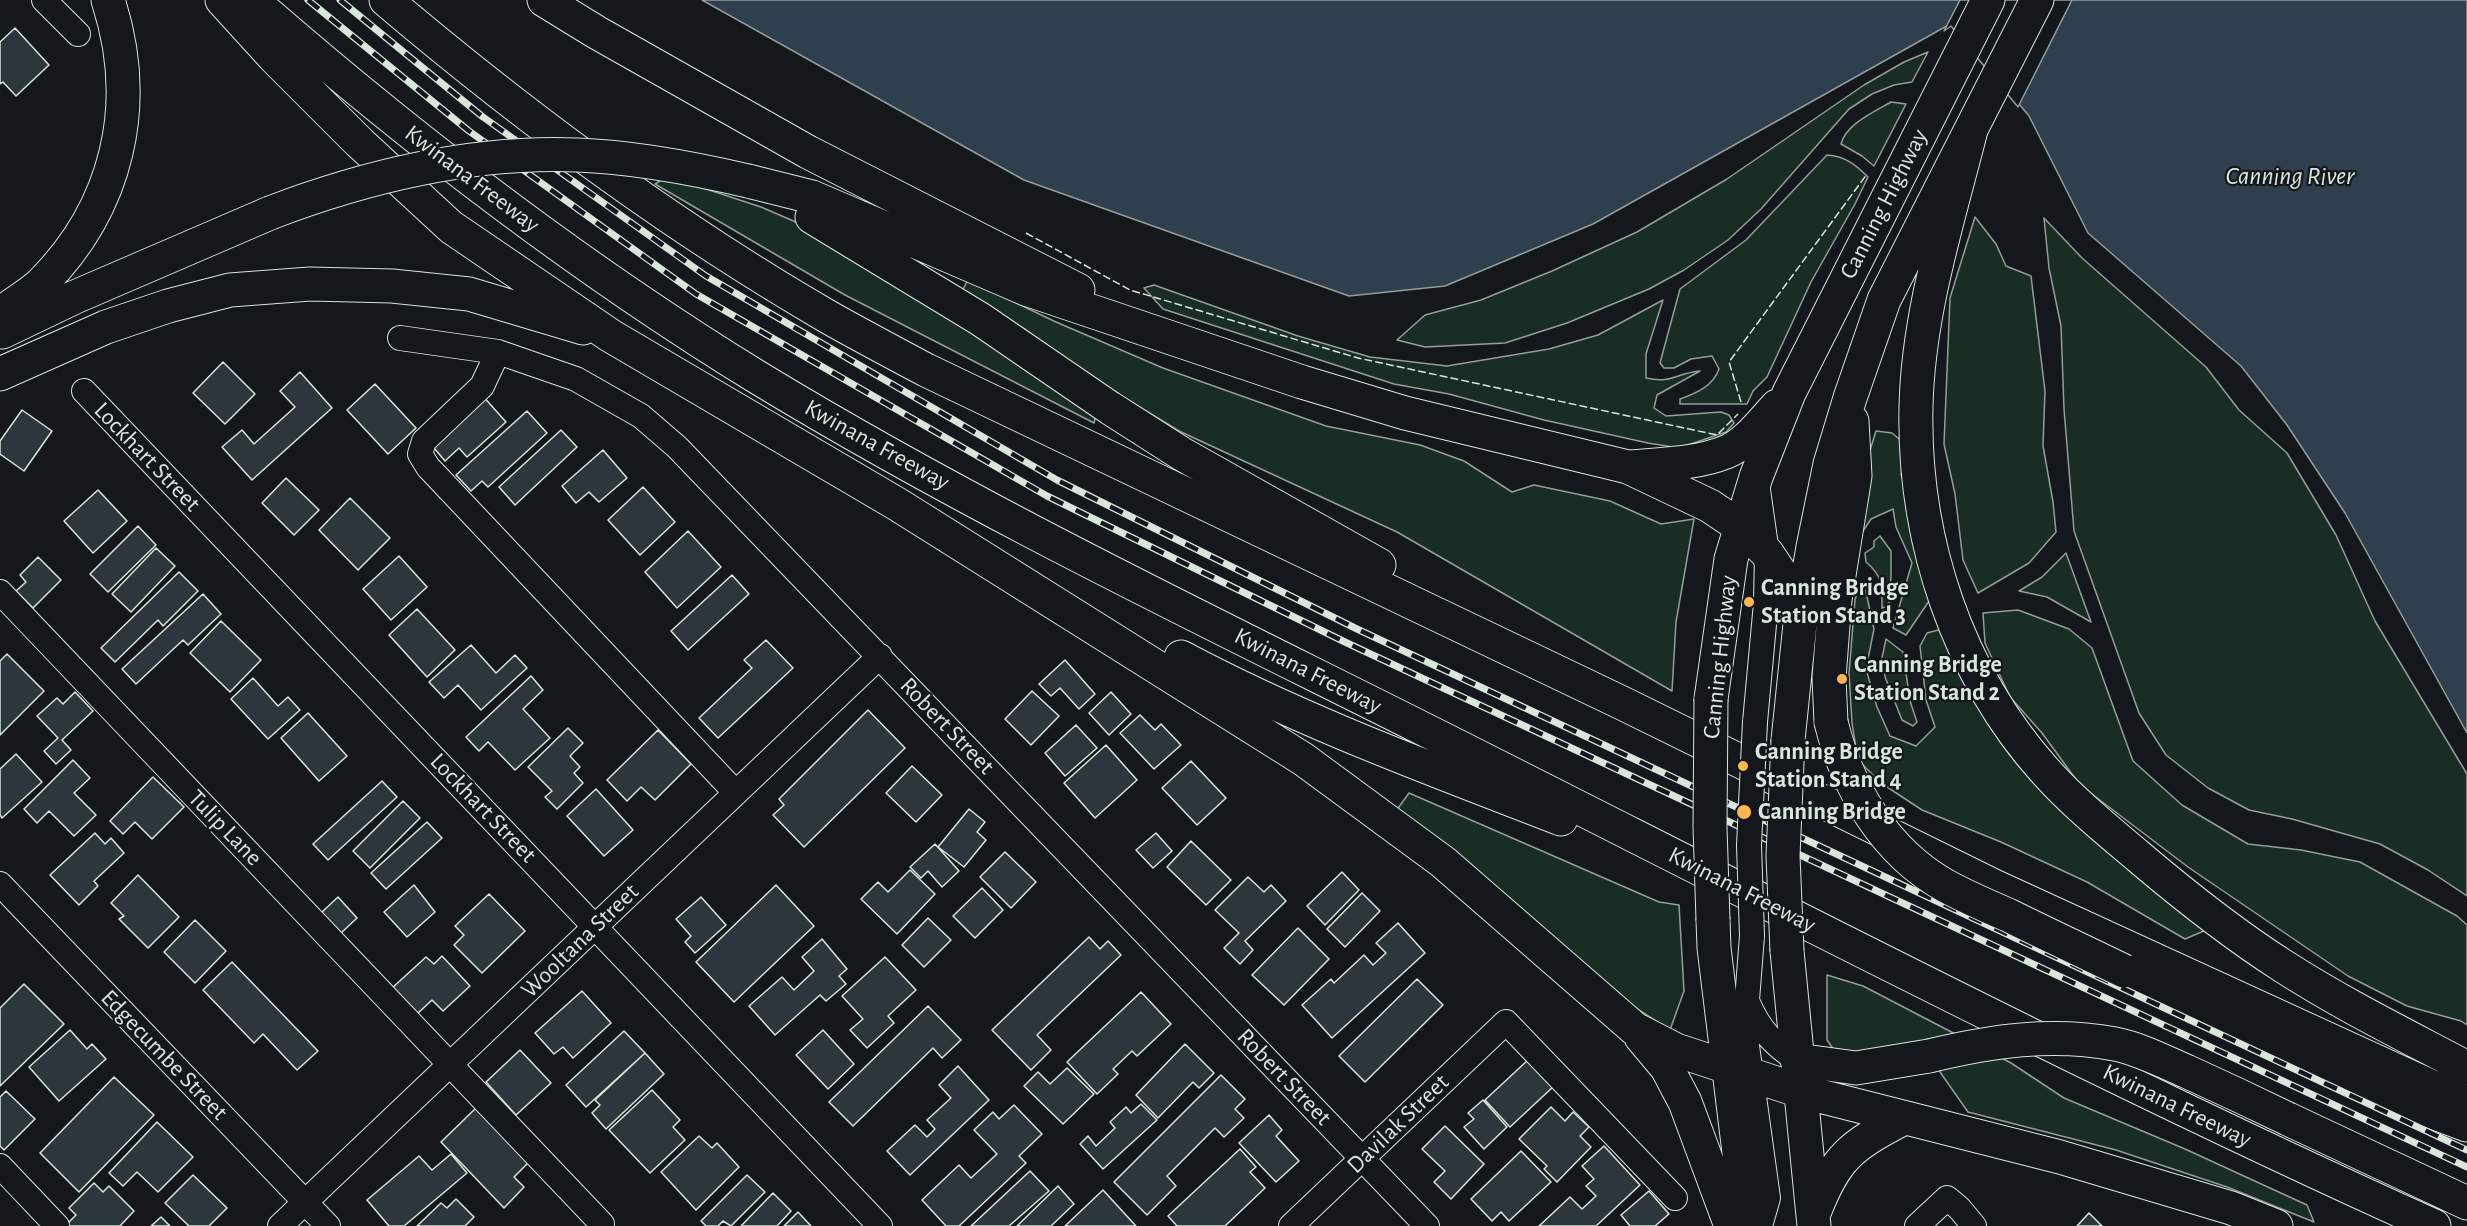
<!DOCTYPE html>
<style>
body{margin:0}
canvas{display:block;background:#14181c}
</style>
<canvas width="2467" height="1226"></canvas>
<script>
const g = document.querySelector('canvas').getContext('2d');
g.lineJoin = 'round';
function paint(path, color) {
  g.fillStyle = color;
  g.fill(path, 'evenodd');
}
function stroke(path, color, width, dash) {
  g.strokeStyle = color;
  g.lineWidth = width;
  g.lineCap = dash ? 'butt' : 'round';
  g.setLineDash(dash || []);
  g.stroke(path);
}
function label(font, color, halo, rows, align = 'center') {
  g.font = font + ' "Alegreya Sans",sans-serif';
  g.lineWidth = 4.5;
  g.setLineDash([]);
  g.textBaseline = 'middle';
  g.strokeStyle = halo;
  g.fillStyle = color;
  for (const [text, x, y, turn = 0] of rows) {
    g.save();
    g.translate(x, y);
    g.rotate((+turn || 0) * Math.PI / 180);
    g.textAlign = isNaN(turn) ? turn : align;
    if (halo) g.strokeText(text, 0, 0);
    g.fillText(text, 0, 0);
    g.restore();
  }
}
const green = new Path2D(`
 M1928 52 1912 82 1894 85 1872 94 1849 109 1761 209 1728 240 1684 270 1649 289 1567 323 1505 343 1425 347 1397 340 1425 315 1481 300 1552 271 1637 232 1727 179 1864 85 1904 62Z
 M1891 102 1906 104 1874 166 1862 156 1841 144C1846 124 1874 112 1891 102Z
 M1827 155C1845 156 1856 165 1868 177L1855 204 1811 282 1767 377 1753 391 1747 404H1680V399C1697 393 1713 386 1719 369L1712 356 1691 359 1674 368H1664L1660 363 1680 289 1746 240Z
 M663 179 700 187 761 207 826 235 1097 410 1094 423 845 295 655 184Z
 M1975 217 1996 244 2006 266 2031 276 2045 391 2043 446 2053 502 2056 532 2029 563 1978 593 1963 560 1955 494 1944 444 1950 298Z
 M2044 218 2082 258 2206 367 2239 410 2287 453 2336 535 2375 621 2467 774V896L2428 870 2380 844 2292 819 2249 810 2208 788 2166 755 2139 713 2074 531 2064 409 2061 326 2049 268Z
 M968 280 1056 322 1163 368 1326 426 1420 445 1464 461 1512 492 1534 485 1610 501 1661 524 1694 519 1676 622 1672 691 1397 532 1179 431 1084 373 1026 330 962 291Z
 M1154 285 1298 336 1370 357 1447 366 1549 349 1598 335 1663 300 1646 354V378C1672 384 1676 373 1700 371L1657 395 1654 408 1666 416 1721 412 1729 415 1734 423 1726 432 1679 448 1648 443 1544 420 1449 394 1394 384 1163 309 1144 288Z
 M1876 431 1892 433 1904 443 1905 460 1901 474 1908 495 1919 563 1929 601 1906 635 1893 628 1912 563 1896 527 1893 509 1871 519 1851 549 1867 460Z
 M1880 536 1891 551V577L1889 606 1882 608C1882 586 1883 576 1866 562L1865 553 1874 547V541Z
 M2066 553 2091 622 2047 597 2019 591 2042 577Z
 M1860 582 1866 592 1874 629 1866 669 1877 707 1890 736 1916 746 1935 727 1926 700 1920 646 1927 633 1942 629C1961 670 1981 718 2009 754 2064 823 2136 876 2206 930L2185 939 2087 882 2001 842 1922 810 1881 783 1858 760 1852 723 1849 673 1855 600Z
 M2018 610 2069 629 2092 648 2133 761 2182 805 2248 844 2301 850 2360 862 2457 916 2467 925V1025L2461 1021 2407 1006 2348 976 2188 867 2080 785 2042 733 2010 697 1985 643 1983 613Z
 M1886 639 1903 652 1910 701 1917 722 1913 726 1902 720 1885 677 1882 658Z
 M1409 793 1659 902 1679 905 1684 991 1670 1030 1631 1005 1396 811Z
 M1827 975 1863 986 2011 1063 2064 1098 2185 1149 2307 1205 2314 1222 2227 1187 2116 1150 1968 1112 1940 1072 1933 1038 1889 1051 1836 1053 1827 1040Z`);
paint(green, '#1a2d24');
stroke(green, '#939e99', 1.5);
const water = new Path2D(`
 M702 0H2467V733L2345 513 2287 425 2241 366 2088 233 2029 116 1952 23 1593 224 1445 286 1349 296 1024 180Z`);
paint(water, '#2f3f4d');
stroke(water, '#939e99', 1.5);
const pier = new Path2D(`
 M1960 0H2072L2018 107 1951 26 1944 31Z`);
paint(pier, '#14181c');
stroke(pier, '#939e99', 1.5);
const building = new Path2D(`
 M15 28 49 65 16 96 3 82 0 84V42Z
 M223 362 255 394 225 424 193 393Z
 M300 372 332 408 252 480 222 447 242 430 254 444 295 407 280 391Z
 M375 384 416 428 388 454 347 410Z
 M481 394 506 422 467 457 459 448 445 461 429 442Z
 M22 410 52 431 24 471 0 454V441Z
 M527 411 547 433 488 487 482 481 471 491 456 475Z
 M561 430 577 447 515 505 499 487Z
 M603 450 627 478 599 502 589 492 576 503 562 486Z
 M286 478 319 510 294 535 262 503Z
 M643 487 675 522 640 555 608 520Z
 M98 490 127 521 93 553 64 521Z
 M350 498 390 538 358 570 319 530Z
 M138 526 156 545 108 592 90 574Z
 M688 531 721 567 677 608 645 572Z
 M156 548 175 566 131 612 112 594Z
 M399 556 427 587 391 620 363 589Z
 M38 557 61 580 33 608 16 591 26 582 20 575Z
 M179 572 198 591 163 626 158 620 115 662 101 648Z
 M732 575 749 594 688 650 671 631Z
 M203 594 221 614 188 645 183 640 136 684 122 669Z
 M417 609 455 650 427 677 389 635Z
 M221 621 261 660 230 692 190 653Z
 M766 640 793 668 718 738 699 718 752 668 744 660Z
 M471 645 496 673 515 655 527 668 481 710 458 685 444 698 429 682Z
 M7 654 44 691 0 735V661Z
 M1065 660 1095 694 1079 709 1060 688 1051 696 1039 684Z
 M531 676 543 690 523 709 550 738 515 770 488 742 479 751 466 737Z
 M253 678 278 706 288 697 300 710 268 739 231 699Z
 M1032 691 1059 716 1031 745 1005 719Z
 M75 692 93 711 62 740 71 750 56 764 44 751 58 738 37 716 57 698 63 704Z
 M1111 692 1131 714 1109 735 1089 713Z
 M868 710 905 748 804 847 773 815 784 805 779 799Z
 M308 713 347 756 319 781 281 738Z
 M1140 715 1155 730 1161 724 1181 745 1154 769 1120 733Z
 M1076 725 1097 748 1065 776 1045 753Z
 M568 728 583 743 570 756 580 767 574 773 583 783 557 809 545 797 552 791 528 767Z
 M658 730 691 764 655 800 641 787 627 801 607 780Z
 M1106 745 1137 780 1095 818 1064 783Z
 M16 754 42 782 2 818 0 815V769Z
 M73 760 90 778 74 793 96 815 74 836 49 811 37 823 24 809Z
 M1191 761 1226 798 1197 825 1162 788Z
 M912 766 942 795 916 822 886 793Z
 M153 777 184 807 152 839 135 822 123 834 110 821Z
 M382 781 397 797 328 860 313 844Z
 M596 789 633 830 604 856 567 816Z
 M403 801 420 818 370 868 353 851Z
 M969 809 985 822 977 832 986 840 964 867 938 847Z
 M427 822 442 838 386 889 371 873Z
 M95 833 105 844 111 838 124 853 94 881 98 886 79 905 50 875Z
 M1156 833 1172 851 1153 868 1136 850Z
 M1191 841 1231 880 1206 905 1167 867Z
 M935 844 959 871 942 887 928 871 921 878 910 867Z
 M1005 852 1036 882 1011 908 980 877Z
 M910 870 935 894 897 934 861 899 878 882 888 892Z
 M1342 872 1359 890 1325 925 1307 906Z
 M138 875 179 917 148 948 119 919 124 916 111 903Z
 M1248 877 1264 892 1271 885 1286 901 1245 941 1253 950 1240 964 1224 948 1239 933 1215 910Z
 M414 885 435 912 407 937 384 912Z
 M776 885 814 926 734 1002 696 962Z
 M982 888 1003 910 975 938 953 916Z
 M1362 893 1380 911 1345 947 1327 929Z
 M489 894 525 931 482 973 454 945 464 935 455 926Z
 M338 897 357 918 340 934 321 913Z
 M701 897 726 925 695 953 685 942 691 936 676 919Z
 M928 918 951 940 924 967 902 945Z
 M195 920 226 951 195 983 164 952Z
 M1398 923 1425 953 1332 1038 1302 1005 1331 979 1334 983 1364 955 1373 965 1386 953 1376 943Z
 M1298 928 1329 959 1284 1005 1252 975Z
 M1089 937 1100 949 1108 941 1121 955 1037 1035 1051 1050 1031 1070 992 1030Z
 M822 939 847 969 839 976 846 984 826 1001 820 995 775 1035 749 1006 782 977 794 990 814 971 802 957Z
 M442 956 470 986 443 1011 432 1000 416 1015 391 989 426 957 434 964Z
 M885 957 916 990 888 1016 894 1023 867 1048 850 1030 863 1019 842 996Z
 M232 962 318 1051 297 1070 263 1034 254 1043 203 990Z
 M1417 979 1443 1005 1365 1082 1339 1056Z
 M24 984 64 1024 0 1086V1008Z
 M582 991 611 1023 573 1058 563 1047 554 1054 535 1033Z
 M1141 992 1171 1024 1137 1056 1132 1051 1113 1069 1118 1074 1097 1094 1067 1062Z
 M928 1006 961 1040 942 1058 933 1048 853 1126 829 1102Z
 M70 1030 87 1049 92 1044 106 1059 59 1101 29 1067Z
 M823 1030 854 1064 828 1089 796 1055Z
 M624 1031 645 1053 586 1107 566 1085Z
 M1185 1044 1214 1073 1199 1088 1193 1082 1158 1118 1136 1095Z
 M520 1050 551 1083 516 1115 486 1082Z
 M645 1053 664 1074 606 1129 592 1113 600 1105 595 1100Z
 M1529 1059 1554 1086 1510 1127 1485 1100Z
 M958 1066 989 1100 910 1175 887 1151 915 1125 927 1137 935 1129 927 1120 951 1098 939 1085Z
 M1067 1068 1094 1094 1063 1124 1024 1086 1038 1072 1050 1084Z
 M1221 1075 1245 1099 1235 1109 1244 1118 1224 1137 1215 1128 1167 1176 1176 1186 1147 1215 1114 1182Z
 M114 1077 154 1115 79 1192 40 1153Z
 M652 1090 680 1120 673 1127 685 1140 650 1173 609 1130Z
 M6 1091 35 1119 4 1150 0 1146V1097Z
 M1483 1100 1507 1127 1484 1149 1464 1127 1474 1119 1468 1113Z
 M1141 1104 1157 1120 1103 1169 1080 1144 1088 1136 1096 1146 1115 1128 1110 1122 1126 1107 1131 1113Z
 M1014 1105 1042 1134 1019 1156 1026 1163 959 1226H946L922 1200 959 1165 971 1178 997 1154 974 1130 993 1112 999 1119Z
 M1551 1107 1565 1121 1573 1112 1589 1127 1580 1136 1591 1147 1557 1182 1544 1169 1547 1166 1519 1139Z
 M476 1108 528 1163 514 1177 524 1187 504 1208 441 1142Z
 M1269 1115 1282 1130 1276 1136 1299 1161 1276 1182 1239 1143Z
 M157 1122 193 1157 158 1192 137 1172 123 1186 109 1173Z
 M1445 1126 1484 1164 1451 1199 1434 1182 1445 1171 1422 1149Z
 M699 1136 712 1148 717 1143 739 1167 696 1210 661 1172Z
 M1604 1146 1640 1185 1596 1226H1539L1570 1197 1582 1209 1596 1196 1586 1186 1594 1179 1582 1166Z
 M1240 1149 1256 1167 1250 1172 1265 1188 1225 1226H1177L1168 1216Z
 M1521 1151 1551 1182 1509 1221 1501 1212 1492 1221 1471 1199Z
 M451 1154 467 1173 404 1226H389L367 1200 419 1156 432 1170Z
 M1030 1171 1049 1191 1009 1226H971Z
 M193 1175 227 1208 209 1226H189L165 1203Z
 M747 1175 765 1192 731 1226 723 1221 718 1226H706L701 1221Z
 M94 1183 103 1192 109 1186 134 1211 120 1226H69L67 1224 76 1215 69 1208Z
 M1058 1186 1074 1204 1051 1226H1017Z
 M1103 1190 1136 1226H1065Z
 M1649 1191 1669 1214 1655 1226H1630L1621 1215Z
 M773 1193 791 1211 777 1226H741Z
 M456 1199 474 1217 465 1226H417L441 1203 447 1208Z
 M798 1212 811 1226H784Z
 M2089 1213 2102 1226H2077Z
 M161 1217 170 1226H151Z`);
paint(building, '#2c363c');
stroke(building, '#d8e6dc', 1.5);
const minor = new Path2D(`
 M44 0 78 34
 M400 338 498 352 576 379 641 416 677 447 1427 1226
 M498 352 482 386 424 441 420 454 428 467 736 793
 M84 391 880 1226
 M0 592 602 1224
 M1755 722 1766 603 1767 553 1757 483
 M0 884 328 1226
 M1752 936 1747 1000V1046L1768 1198 1760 1226
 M1748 1003C1759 1029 1774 1045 1797 1060
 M0 1166 57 1226
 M280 1226 880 656
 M1291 1226 1506 1022 1675 1198
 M1917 1226 1947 1198 1959 1208 1974 1226`);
const highway = new Path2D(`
 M222 0 273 56 360 143 451 227 611 336 897 504 1303 759 1443 862 1635 1029 1676 1050 1800 1091 2060 1157 2231 1208 2276 1226
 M252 0C410 138 578 267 757 377 987 517 1232 632 1471 753 1790 914 2108 1079 2434 1226
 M386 0C524 117 673 227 830 318 862 336 894 353 926 370L1620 702 1996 887 2467 1103
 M544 0 596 32 808 152 1078 290
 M1971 130C1948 221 1918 313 1916 407 1913 539 1957 673 2046 772 2074 803 2107 830 2139 857 2185 896 2233 934 2283 966 2342 1004 2405 1035 2467 1068
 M748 181 812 197 1026 289 1302 382 1405 413 1628 467 1710 506 1741 527 1767 553 1789 586 1800 624
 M812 217 980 319 1110 408 1182 454 1379 565
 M0 314C13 304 29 295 41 284 118 207 142 104 108 0
 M2 332 75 297 270 213
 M0 374 106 327 168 306 230 290 310 284 392 286 469 294 583 328
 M1630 467C1661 464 1696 464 1726 452 1746 444 1762 422 1777 406
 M1181 657C1303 722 1432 769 1561 819
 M1711 699 1731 559 1756 477 1789 393 1988 0
 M1831 722 1829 678 1835 600 1855 476 1852 421
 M1788 740 1800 624 1813 547 1830 464 1850 398 1884 300 2037 0
 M1713 920 1714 948 1748 1226
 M1787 951 1814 1226
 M2124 971 2408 1103 2467 1125
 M1641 1037 1667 1068 1685 1102 1731 1226
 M1797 1060 1856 1068 1929 1056
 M2288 1119 2467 1203
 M1814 1213C1836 1156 1851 1146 1904 1118`);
stroke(minor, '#d8e6dc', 26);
stroke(highway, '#d8e6dc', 35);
stroke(minor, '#14181c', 24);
stroke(highway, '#14181c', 33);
const rail = new Path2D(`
 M308 0 469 131 696 294 1047 496 1347 643 2467 1167
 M340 0 483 117 706 276 1057 480 1357 629 2467 1150`);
stroke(rail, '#d8e6dc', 7);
stroke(rail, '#14181c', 4.5, [14]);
const minorBridge = new Path2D(`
 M1752 936 1749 845 1755 722`);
const highwayBridge = new Path2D(`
 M270 213C367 176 473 151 577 155 635 157 692 168 748 181
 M1711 699 1710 827 1713 920
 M1831 722C1847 788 1885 852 1946 886 1966 897 1987 906 2008 915 2046 934 2085 952 2124 971
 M1787 951 1783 856 1788 740
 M1929 1056C1991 1041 2052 1032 2115 1044 2140 1049 2165 1062 2188 1072 2221 1087 2255 1103 2288 1119`);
stroke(minorBridge, '#d8e6dc', 26, []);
stroke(highwayBridge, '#d8e6dc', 35, []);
stroke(minorBridge, '#14181c', 24);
stroke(highwayBridge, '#14181c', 33);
stroke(new Path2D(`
 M1026 233 1130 290 1358 358 1717 435 1738 414
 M1741 402 1729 362 1867 174`), '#d8e6dc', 1.5, [8, 3]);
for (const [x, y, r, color] of [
 [1749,602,6,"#ffb74d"],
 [1842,679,6,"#ffb74d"],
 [1743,766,6,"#ffb74d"],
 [1744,812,8,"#ffb74d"]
]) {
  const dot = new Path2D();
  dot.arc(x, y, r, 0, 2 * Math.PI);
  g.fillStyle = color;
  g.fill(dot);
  stroke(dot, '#14181c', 2);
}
label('24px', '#d8e6dc', '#14181c', [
 ["Kwinana Freeway",472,179,37],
 ["Canning Highway",1884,204,-63],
 ["Kwinana Freeway",877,445,29],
 ["Lockhart Street",147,457,46],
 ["Canning Highway",1720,657,-84],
 ["Kwinana Freeway",1308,671,27],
 ["Robert Street",947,726,46],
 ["Lockhart Street",483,808,46],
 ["Tulip Lane",225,828,46],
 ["Kwinana Freeway",1742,890,27],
 ["Wooltana Street",580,941,-44],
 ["Edgecumbe Street",164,1055,46],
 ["Robert Street",1284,1077,46],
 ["Kwinana Freeway",2177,1106,26],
 ["Davilak Street",1398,1124,-44]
]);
label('bold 24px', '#d8e6dc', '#14181c', [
 ["Canning Bridge",1761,588],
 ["Station Stand 3",1761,616],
 ["Canning Bridge",1854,665],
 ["Station Stand 2",1854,693],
 ["Canning Bridge",1755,752],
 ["Station Stand 4",1755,780],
 ["Canning Bridge",1758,812]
], 'left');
label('italic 26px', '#d8e6dc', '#14181c', [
 ["Canning River",2290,176]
]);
</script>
